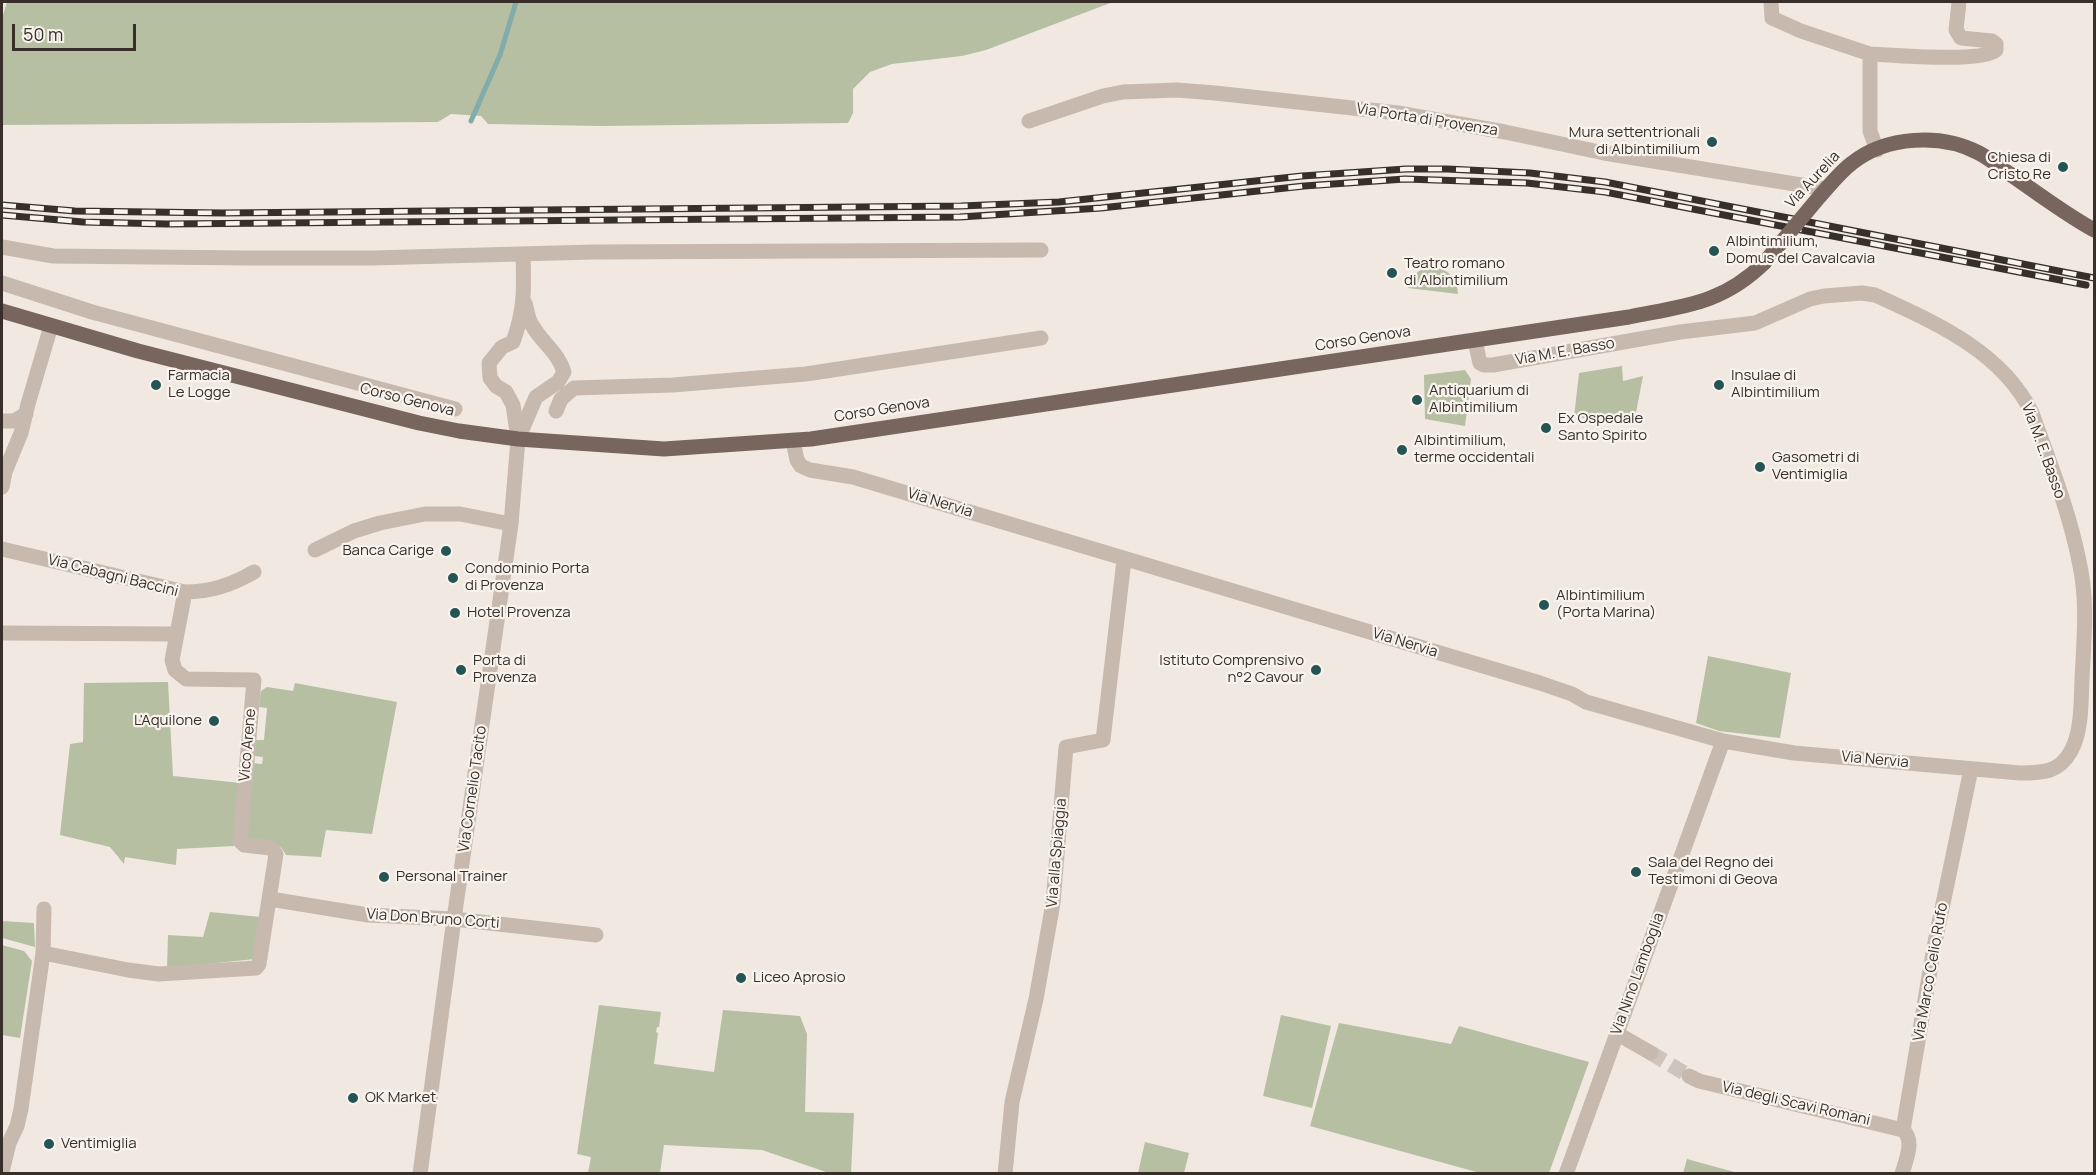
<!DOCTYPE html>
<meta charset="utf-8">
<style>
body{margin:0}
#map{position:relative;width:2096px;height:1175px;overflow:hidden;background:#f1e9e1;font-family:Manrope,sans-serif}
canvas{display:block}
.frame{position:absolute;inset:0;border:3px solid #382f2b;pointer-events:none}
.scale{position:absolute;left:12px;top:24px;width:124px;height:27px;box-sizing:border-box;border:3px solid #382f2b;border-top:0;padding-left:8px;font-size:18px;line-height:21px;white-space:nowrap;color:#382f2b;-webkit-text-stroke:4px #f9f3ed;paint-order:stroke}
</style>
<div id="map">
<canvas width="2096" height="1175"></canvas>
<div class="frame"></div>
<div class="scale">50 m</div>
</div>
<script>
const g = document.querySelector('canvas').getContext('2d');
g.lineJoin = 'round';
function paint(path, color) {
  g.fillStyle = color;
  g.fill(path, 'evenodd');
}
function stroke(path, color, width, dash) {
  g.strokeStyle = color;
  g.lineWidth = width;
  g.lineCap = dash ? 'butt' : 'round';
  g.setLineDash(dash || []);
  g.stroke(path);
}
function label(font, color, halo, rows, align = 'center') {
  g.font = font + ' Manrope,sans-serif';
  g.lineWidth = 4.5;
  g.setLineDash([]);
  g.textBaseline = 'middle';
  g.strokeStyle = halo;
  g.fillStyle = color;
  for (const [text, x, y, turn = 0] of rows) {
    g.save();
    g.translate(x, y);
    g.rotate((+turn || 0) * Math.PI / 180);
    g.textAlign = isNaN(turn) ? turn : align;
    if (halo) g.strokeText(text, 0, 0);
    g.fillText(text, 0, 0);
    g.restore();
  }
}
paint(new Path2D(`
 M7 2H1113L986 50 962 56 892 64 870 72 853 89V113L848 123 600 126 488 124 481 116 451 114 438 122 2 125V18Z
 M1431 267C1448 268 1457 278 1458 294L1408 288C1412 275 1418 269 1431 267Z
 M1622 366 1623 381 1643 376 1634 423 1574 417 1579 373Z
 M1465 370 1471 379 1465 426 1425 419 1424 375Z
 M1708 656 1791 673 1780 738 1719 731 1696 723Z
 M168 682 173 776 241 783 234 846 177 849 176 865 125 857 124 864 110 847 60 835 70 744 83 742 84 683Z
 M295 683 397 702 372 834 326 830 321 857 286 855C279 839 262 842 246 840L253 763 262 764 263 757 254 756 256 740H264L267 708 259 707 261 691 267 687 293 691Z
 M210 912 261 917 255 959 167 968 168 935 203 937Z
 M2 921 34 923 35 947 2 938Z
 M2 945 24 951 32 961 20 1038 2 1035Z
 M599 1005 661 1012 659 1027H657L656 1032 658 1033 654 1064 714 1072 723 1010 800 1016 807 1034 805 1112 854 1113 851 1173H829L762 1150 664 1145 660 1173H588L591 1157 577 1154Z
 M1281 1015 1331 1026 1312 1108 1263 1096Z
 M1339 1023 1451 1044 1459 1026 1589 1062 1549 1173H1480L1310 1126Z
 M1145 1142 1189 1153 1184 1173H1138Z
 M1687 1159 1738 1173H1683Z`), '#b6bfa2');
stroke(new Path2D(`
 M471 121 500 55 516 2`), '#82abab', 5);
stroke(new Path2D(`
 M1651 1053 1689 1076`), '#ccc4bd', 15, [15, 8]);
stroke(new Path2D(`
 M1771 2 1772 18 1801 31 1870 54
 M1029 121 1103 96 1123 92 1177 90 1215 93 1398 113 1505 132 1604 153 1826 189
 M1877 150 1870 131V54C1892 55 1982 63 1996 50V44L1992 41 1961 38 1956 30 1959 2
 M2 247 53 256 248 258H372L593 252 1041 250
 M2 283 92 312 455 409
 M556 411 561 399 574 388 673 385 806 374 1041 338
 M2 421H14L26 414
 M518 439 536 397 558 382 564 372C558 352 542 343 532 325 528 319 527 310 525 303
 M793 441 797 460 801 466 810 470 853 477 1540 683 1572 694 1586 702 1723 741 1794 753 2020 773C2042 773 2059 773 2071 751 2082 731 2081 701 2082 679 2084 639 2088 600 2079 561 2069 510 2049 461 2032 413 2002 351 1934 322 1875 295L1862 293 1824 296 1810 299 1755 323 1680 332 1493 365H1484L1480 363 1475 341
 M2 487 5 472 21 433 28 404 51 326
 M2 549 185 592 172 660 175 670 186 679 254 680 240 841 244 845 271 848 276 854 259 964 256 968 159 974 128 970 43 953
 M315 550 354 531 380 523 425 514H460L511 524
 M185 592C211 592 231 585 254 572
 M2 633 176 634
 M270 899 368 915 454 919 596 935
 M1616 1033 1651 1053
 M1689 1076 1699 1081 1903 1130
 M2 1172 9 1143 17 1126 21 1109 43 953 44 909
 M420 1174 454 919 511 524 518 439 513 405 506 392 496 386 490 378 489 363 502 347 513 342C525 309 524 288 523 254
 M1005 1174 1012 1102 1036 999 1053 903 1066 747 1103 740 1124 560
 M1566 1174 1723 741
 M1902 1174C1906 1159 1915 1141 1903 1130L1934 947 1971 769`), '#c8b9ae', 15);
stroke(new Path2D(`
 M1820 196C1830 185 1840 172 1852 163 1886 136 1941 133 1979 153 1990 159 2000 167 2010 174 2037 193 2065 214 2094 230
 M2 311 138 351 419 423 459 431 518 439 664 449 811 439 1629 317C1684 306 1722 304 1764 263`), '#78665e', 15);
const rail = new Path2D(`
 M2 205 75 211 223 213 961 206 1059 202 1302 176 1406 169H1447L1530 173 1605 182 2094 278
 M2 215 83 222 167 224 960 217 1101 208 1304 186 1405 179 1527 183 1605 192 2086 285`);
stroke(rail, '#382f2b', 7);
stroke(rail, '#f9f3ed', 4.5, [14]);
stroke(new Path2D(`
 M1764 263 1820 196`), '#78665e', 15);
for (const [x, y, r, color] of [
 [1712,142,6,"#255455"],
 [2063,167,6,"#255455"],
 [1714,251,6,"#255455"],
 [1392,273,6,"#255455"],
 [156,385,6,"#255455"],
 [1719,385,6,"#255455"],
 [1417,400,6,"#255455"],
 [1546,428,6,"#255455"],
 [1402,450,6,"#255455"],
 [1760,467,6,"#255455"],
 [446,551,6,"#255455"],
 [453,578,6,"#255455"],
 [1544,605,6,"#255455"],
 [455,613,6,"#255455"],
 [461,670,6,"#255455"],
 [1316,670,6,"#255455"],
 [214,721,6,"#255455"],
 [1636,872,6,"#255455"],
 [384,877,6,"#255455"],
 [741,978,6,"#255455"],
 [353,1098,6,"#255455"],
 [49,1144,6,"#255455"]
]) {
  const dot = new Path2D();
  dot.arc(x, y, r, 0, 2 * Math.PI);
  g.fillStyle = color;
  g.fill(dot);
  stroke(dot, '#f9f3ed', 2);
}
label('15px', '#382f2b', '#f9f3ed', [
 ["Via Porta di Provenza",1427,120,9],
 ["Via Aurelia",1813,180,-47],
 ["Corso Genova",1363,339,-9],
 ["Via M. E. Basso",1565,352,-10],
 ["Corso Genova",407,400,14],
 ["Corso Genova",882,410,-9],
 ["Via M. E. Basso",2043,451,70],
 ["Via Nervia",940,503,17],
 ["Via Cabagni Baccini",113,576,14],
 ["Via Nervia",1405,643,17],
 ["Vico Arene",248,745,-85],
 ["Via Nervia",1875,760,5],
 ["Via Cornelio Tacito",473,789,-82],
 ["Via alla Spiaggia",1057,853,-85],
 ["Via Don Bruno Corti",433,919,4],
 ["Via Marco Celio Rufo",1931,972,-80],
 ["Via Nino Lamboglia",1638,974,-70],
 ["Via degli Scavi Romani",1796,1104,13]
]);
label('15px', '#382f2b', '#f9f3ed', [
 ["Mura settentrionali",1700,133,"right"],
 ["di Albintimilium",1700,150,"right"],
 ["Chiesa di",2051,158,"right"],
 ["Cristo Re",2051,175,"right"],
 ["Albintimilium,",1726,242],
 ["Domus del Cavalcavia",1726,259],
 ["Teatro romano",1404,264],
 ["di Albintimilium",1404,281],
 ["Farmacia",168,376],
 ["Le Logge",168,393],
 ["Insulae di",1731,376],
 ["Albintimilium",1731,393],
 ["Antiquarium di",1429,391],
 ["Albintimilium",1429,408],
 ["Ex Ospedale",1558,419],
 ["Santo Spirito",1558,436],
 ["Albintimilium,",1414,441],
 ["terme occidentali",1414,458],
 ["Gasometri di",1772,458],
 ["Ventimiglia",1772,475],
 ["Banca Carige",434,551,"right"],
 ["Condominio Porta",465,569],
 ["di Provenza",465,586],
 ["Albintimilium",1556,596],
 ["(Porta Marina)",1556,613],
 ["Hotel Provenza",467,613],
 ["Porta di",473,661],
 ["Provenza",473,678],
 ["Istituto Comprensivo",1304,661,"right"],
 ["n°2 Cavour",1304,678,"right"],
 ["L'Aquilone",202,721,"right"],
 ["Sala del Regno dei",1648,863],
 ["Testimoni di Geova",1648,880],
 ["Personal Trainer",396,877],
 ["Liceo Aprosio",753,978],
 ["OK Market",365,1098],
 ["Ventimiglia",61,1144]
], 'left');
</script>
